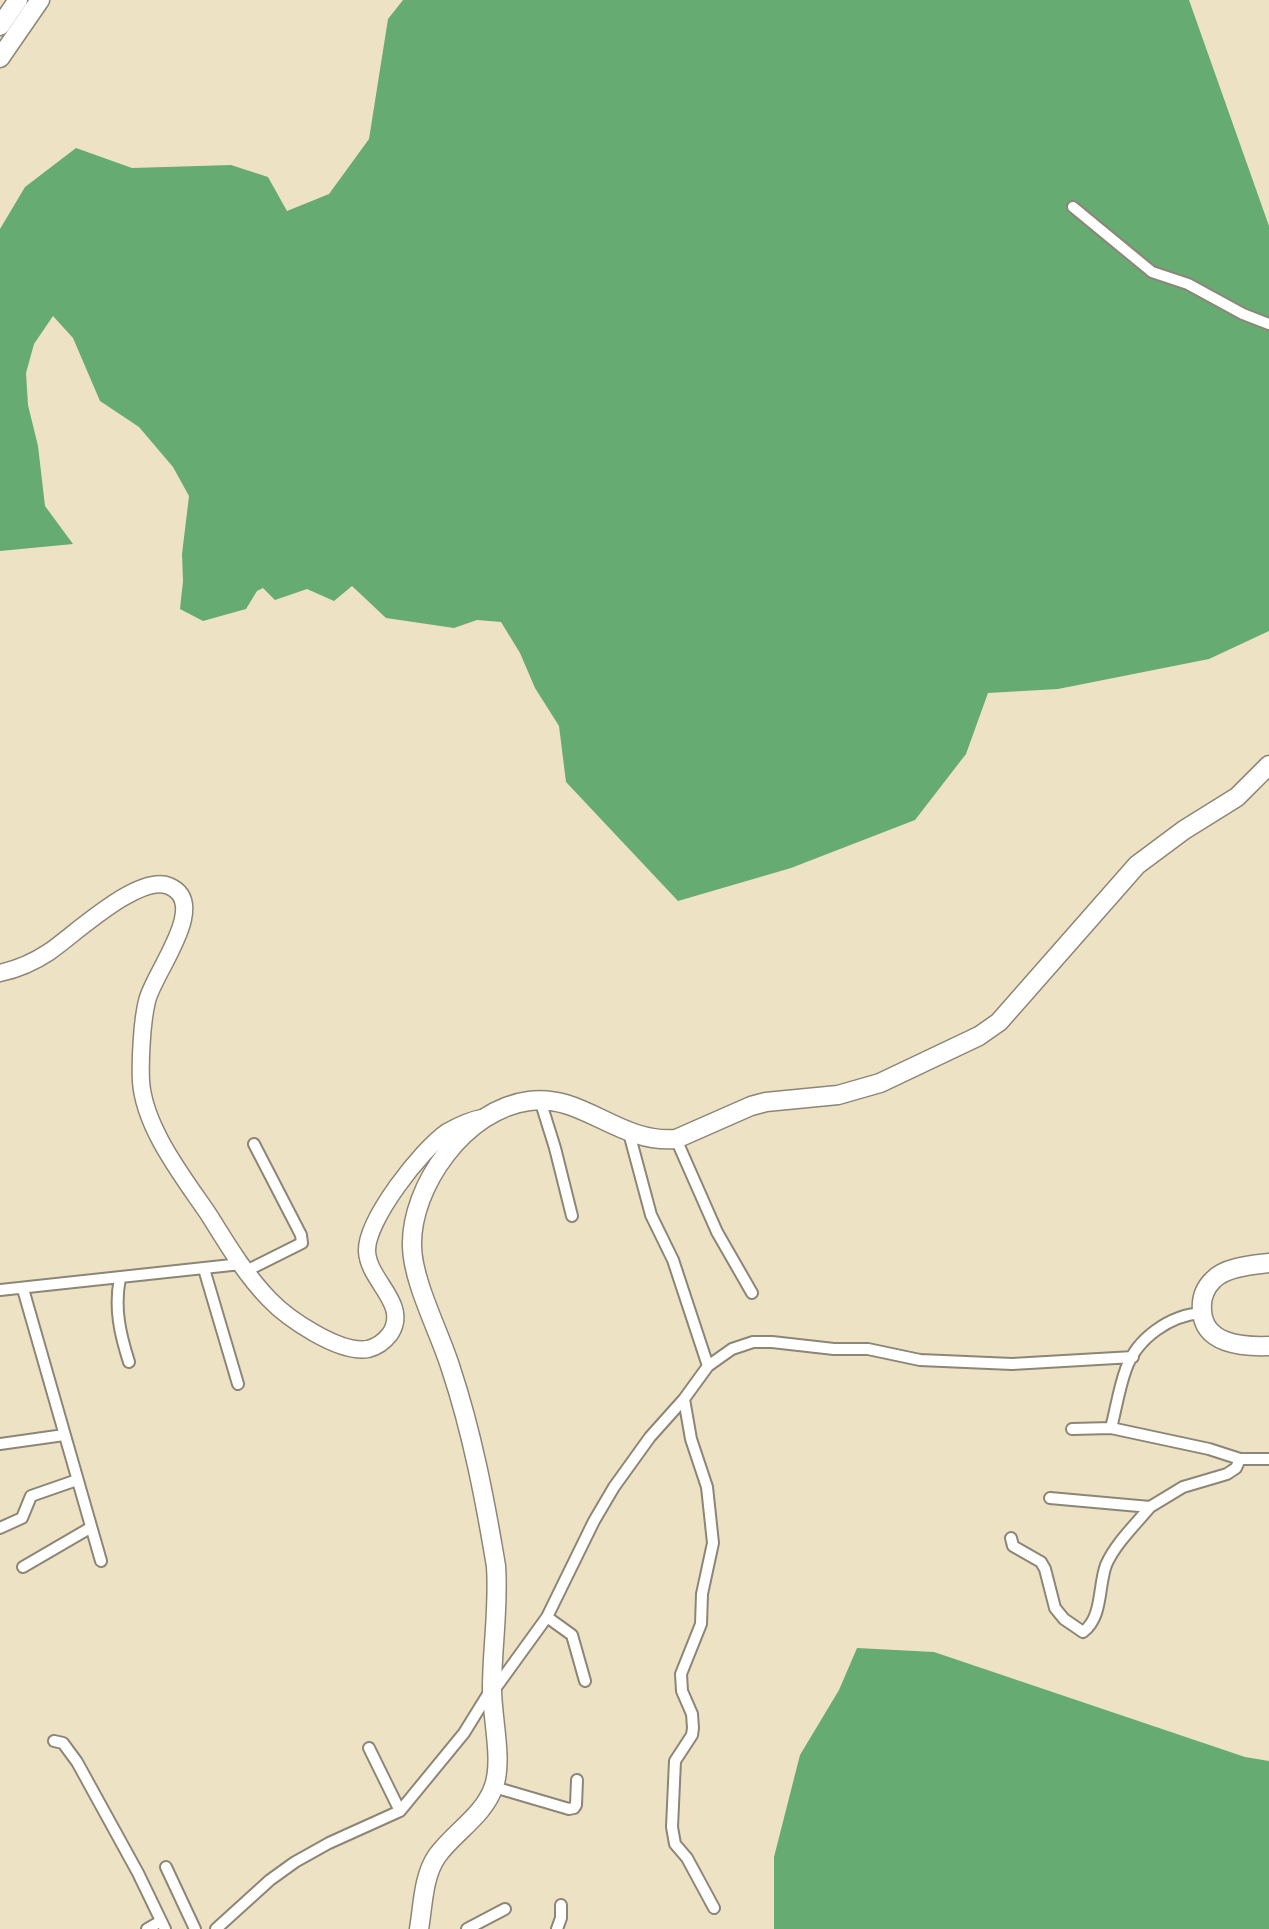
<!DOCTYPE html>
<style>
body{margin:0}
canvas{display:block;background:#ede2c3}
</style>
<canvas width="1269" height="1929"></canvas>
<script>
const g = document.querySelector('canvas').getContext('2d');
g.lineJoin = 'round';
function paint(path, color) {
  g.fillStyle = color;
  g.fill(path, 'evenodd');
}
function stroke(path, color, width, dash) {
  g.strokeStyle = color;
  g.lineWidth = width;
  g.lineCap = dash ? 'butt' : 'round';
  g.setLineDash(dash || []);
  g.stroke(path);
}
paint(new Path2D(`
 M403 0H1189L1269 226V631L1209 659 1058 689 988 693 966 754 915 820 791 868 678 901 566 782 559 726 535 688 520 653 501 622 477 620 454 628 386 618 352 586 334 601 307 589 275 600 263 588 257 591 246 609 203 621 180 609 183 581 182 554 189 496 173 467 139 427 100 401 73 338 53 316 34 344 26 373 28 405 38 446 45 506 73 544 0 551V229L25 187 76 148 132 168 231 165 268 177 287 211 329 194 369 139 388 19Z
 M857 1648 934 1652 1245 1757 1269 1761V1929H774V1857L800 1755 839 1690Z`), '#66ac72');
const minor = new Path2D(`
 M1073 207 1152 272 1188 284 1243 314 1269 324
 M540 1100 555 1148 572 1216
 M629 1133 651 1215 673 1260 708 1366
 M676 1139 717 1232 752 1293
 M204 1269 238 1384
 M246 1271 302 1243 301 1235 254 1144
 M120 1278C114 1308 120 1334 129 1362
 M23 1289 101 1561
 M0 1290 241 1264
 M684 1399 691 1439 707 1487 713 1543 702 1594 701 1624 681 1674 682 1691 692 1714 693 1728 692 1735 675 1761 672 1827 675 1844 687 1858 714 1908
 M1111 1428C1116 1409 1119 1388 1126 1369 1137 1338 1170 1315 1202 1313
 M1072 1429 1111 1428 1209 1449 1240 1459H1269
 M0 1444 64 1435
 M1050 1498 1150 1507 1183 1487 1227 1474 1236 1468 1240 1459
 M0 1528 22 1518 31 1496 77 1480
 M1011 1538 1013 1546 1041 1562 1045 1569 1055 1608 1064 1619 1083 1632C1103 1617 1098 1587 1106 1565 1115 1544 1135 1525 1150 1507
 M23 1567 90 1528
 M547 1617 572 1635 585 1681
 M492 1693 547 1617 594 1521 614 1487 650 1437 684 1399 708 1366 732 1349 753 1342H772L834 1349H868L920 1360 1012 1364 1133 1357
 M54 1741 63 1743 77 1762 138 1873 165 1929
 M369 1748 400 1811
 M494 1787 569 1809 574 1808 576 1805 577 1780
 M166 1867 195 1929
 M147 1929 161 1921
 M216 1929 270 1880 295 1862 329 1843 400 1811 464 1733 490 1691
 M467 1929 505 1909
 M557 1929 561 1918V1905`);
const secondary = new Path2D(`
 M0 973C18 969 34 962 49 952 74 935 139 873 169 886 211 904 153 973 147 1001 142 1021 140 1060 141 1081 144 1128 184 1178 209 1215 227 1244 245 1274 269 1299 287 1318 339 1354 368 1349 376 1347 384 1342 390 1334 410 1304 368 1281 367 1251 366 1220 422 1149 447 1132 458 1126 470 1120 482 1118`);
const primary = new Path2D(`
 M1269 1263C1252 1265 1225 1267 1213 1280 1205 1288 1201 1299 1202 1310 1203 1344 1242 1347 1269 1346
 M419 1929C423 1906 423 1876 437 1856 454 1832 484 1816 494 1786 503 1760 492 1718 492 1689 492 1648 499 1607 496 1566 485 1500 472 1432 451 1369 440 1333 413 1283 412 1247 410 1186 466 1109 529 1101 582 1093 619 1144 676 1139L751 1106 766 1102 838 1095 880 1083 979 1036 999 1022 1137 865 1184 830 1237 797 1269 765`);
const trunk = new Path2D(`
 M0 26 18 0
 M0 58 40 0`);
stroke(minor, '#8c8677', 14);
stroke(secondary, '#8c8677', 19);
stroke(primary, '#8c8677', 21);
stroke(trunk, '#8c8677', 21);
stroke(minor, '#fff', 10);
stroke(secondary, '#fff', 16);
stroke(primary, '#fff', 18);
stroke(trunk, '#fff', 18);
</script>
